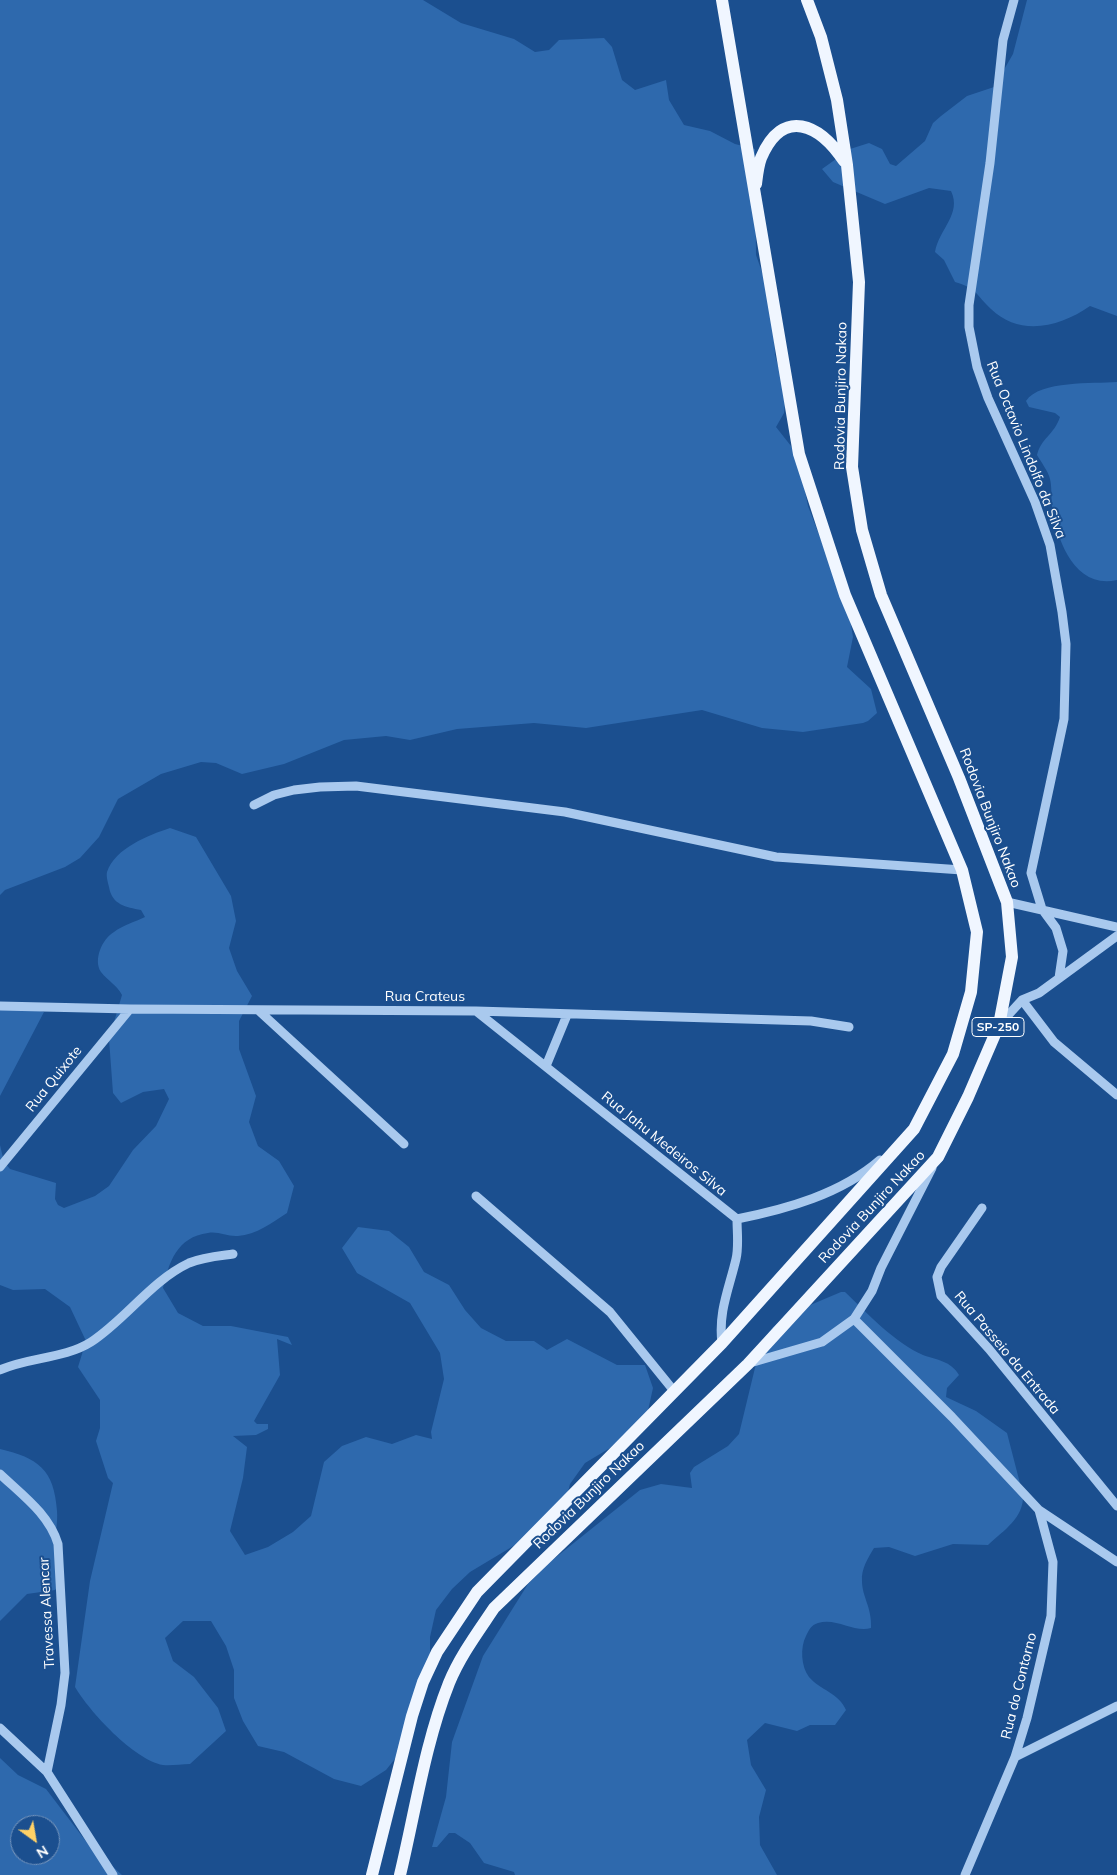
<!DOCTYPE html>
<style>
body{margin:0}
#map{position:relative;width:1117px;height:1875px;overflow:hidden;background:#1b4f8f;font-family:Mulish,sans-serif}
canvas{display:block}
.north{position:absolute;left:10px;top:1815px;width:50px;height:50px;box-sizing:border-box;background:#1b4f8f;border:1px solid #7695bc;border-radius:50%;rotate:148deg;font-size:14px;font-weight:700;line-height:20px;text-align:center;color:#fff}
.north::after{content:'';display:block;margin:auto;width:18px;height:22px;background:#ffd166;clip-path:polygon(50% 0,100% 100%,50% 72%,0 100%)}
</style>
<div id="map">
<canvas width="1117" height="1875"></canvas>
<div class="north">N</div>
</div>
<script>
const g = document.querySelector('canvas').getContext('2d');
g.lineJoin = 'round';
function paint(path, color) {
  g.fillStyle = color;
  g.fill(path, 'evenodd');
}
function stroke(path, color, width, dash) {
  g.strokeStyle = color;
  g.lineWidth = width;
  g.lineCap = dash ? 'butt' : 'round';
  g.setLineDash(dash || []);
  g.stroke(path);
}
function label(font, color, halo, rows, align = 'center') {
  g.font = font + ' Mulish,sans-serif';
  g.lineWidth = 4;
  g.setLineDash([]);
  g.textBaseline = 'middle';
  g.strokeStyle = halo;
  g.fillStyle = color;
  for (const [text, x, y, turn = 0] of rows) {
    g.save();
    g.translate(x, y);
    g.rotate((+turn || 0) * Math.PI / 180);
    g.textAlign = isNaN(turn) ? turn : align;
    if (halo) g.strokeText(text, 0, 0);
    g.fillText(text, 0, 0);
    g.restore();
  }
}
paint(new Path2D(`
 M0 0H423L461 23 514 39 535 52 549 50 559 40 604 38 612 47 622 80 635 90 666 80 669 100 684 125 710 131 735 144 755 149 756 255 773 303 775 355 786 393 784 413 776 427 791 446 800 467 808 506 849 613 853 637 847 667 871 689 877 713 868 721 863 723 803 732 762 728 702 710 586 728 534 723 457 729 410 740 386 736 344 740 284 764 242 774 216 763 201 762 161 774 118 799 99 837 80 858 65 867 5 890 0 895Z
 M1027 0H1117V316L1090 306C1060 327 1020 337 991 309 975 294 978 289 955 282L944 260 935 252C939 229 962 214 951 191L929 188 885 204 833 182 822 169 850 149 869 143 882 149 890 164 896 166 925 141 933 123 941 116 967 96 994 87 1013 54Z
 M1117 382V580C1075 590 1056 539 1052 506 1051 497 1052 487 1050 479 1048 471 1041 462 1037 455 1041 438 1054 435 1060 417L1055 413 1029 407 1026 401C1040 380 1093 384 1117 382Z
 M170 828 196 837 231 896 236 921 229 948 237 971 252 996 239 1021V1049L256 1096 249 1122 258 1146 279 1161 294 1186 287 1213C273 1222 256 1235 238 1236 228 1237 218 1231 208 1233 177 1237 169 1262 163 1288L178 1313 203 1326H231L288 1337 292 1345 277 1339 280 1375 254 1421 257 1424H268V1429L256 1435 233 1436 247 1447 243 1478 230 1531 245 1555 268 1547 293 1532 311 1516 324 1462 342 1446 366 1437 392 1444 416 1435 432 1439 431 1432 444 1379 440 1353 410 1303 357 1273 342 1248 358 1227 389 1231 409 1247 424 1272 449 1285 465 1310 481 1328 506 1341H534L547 1350 567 1339 617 1365H645L653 1388 647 1415 610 1448 585 1463 570 1484 563 1511 545 1527 470 1572 452 1589 436 1610 430 1637V1665L402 1750 386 1770 361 1786 334 1779 284 1752 258 1746 243 1721 234 1698V1670L226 1646 211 1621H183L165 1638 173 1661 194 1677 218 1708 226 1731 190 1764C181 1764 171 1766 163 1765 134 1760 89 1711 75 1687L90 1581 113 1483 108 1478 96 1441 100 1428V1400L78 1367 86 1341 70 1307 45 1289 13 1290 0 1285V1145L4 1162 10 1169 56 1183 55 1199 58 1205 64 1208 95 1196 109 1186 133 1150 156 1126 169 1099 164 1089 143 1092 121 1103 113 1093 109 1039 122 995C117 985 108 981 101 972 93 960 102 939 114 932 123 925 135 922 145 917L141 910C126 907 112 905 109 887 108 883 106 876 107 872 115 848 149 835 170 828Z
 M0 1006H21L44 1012 0 1096Z
 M841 1292H845C867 1313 895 1343 923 1355 937 1360 951 1361 959 1375L947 1388 946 1397 976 1411 1007 1433 1023 1495C1024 1518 1004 1530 988 1545L953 1544 915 1556 889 1547 874 1548C868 1558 861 1569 862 1581 862 1597 872 1607 871 1628 854 1633 836 1617 818 1623 811 1625 809 1630 806 1636 800 1647 801 1667 809 1677 820 1690 839 1693 846 1710L835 1725H810L797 1731 765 1723 747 1740 751 1765 766 1790 759 1817 760 1845 777 1875H515L514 1872 484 1863 470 1843 455 1833H449L437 1847H432L446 1797 452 1742 483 1656 528 1584 550 1562 640 1490 661 1484 692 1488 690 1473 694 1467 728 1446 739 1434 761 1343 773 1327 789 1314Z
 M0 1449C38 1458 54 1469 57 1511 58 1522 55 1534 55 1546 56 1559 59 1572 61 1585L55 1590 27 1594 0 1621Z
 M0 1758 18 1775 46 1789 88 1844 122 1875H0ZM20 1825H50V1855H20Z`), '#2e69ad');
stroke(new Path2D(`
 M1014 0 1003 40 990 163 969 305V327L977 367 988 398 1035 502 1050 545 1062 612 1066 644 1064 719 1031 873 1042 909 1056 928 1063 951 1059 978
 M254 805 274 795 294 790 320 787 356 786 565 812 776 857 962 870
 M1007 902 1117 927
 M1022 1000 1054 1042 1117 1095
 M0 1006 130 1009 476 1011 811 1021 849 1027
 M258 1010 404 1144
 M476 1011 737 1219
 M1000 1024 1022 1000 1039 993 1117 936
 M546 1066 567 1015
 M0 1167 130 1009
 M476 1196 610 1312 674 1391
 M982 1208 941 1267 937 1277 941 1296 989 1349 1117 1506
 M737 1219C787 1209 841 1194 880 1160
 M854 1319 952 1417 1039 1510 1117 1562
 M722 1343C718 1312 729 1289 736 1259 739 1247 737 1232 737 1219
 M750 1363 822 1342 854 1319 872 1291 881 1268 932 1168
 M0 1370C29 1357 64 1359 91 1342 126 1319 151 1281 189 1263 203 1257 218 1256 233 1254
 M0 1474C22 1495 49 1514 58 1544L65 1673 61 1705 47 1772
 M0 1728 47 1772 113 1875
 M1015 1757 1117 1706
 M965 1875 1015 1757 1027 1718 1051 1616 1053 1562 1039 1510`), '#a9c9ee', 9);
stroke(new Path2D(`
 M756 184C757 176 758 166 761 158 783 106 820 125 844 161
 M372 1875 412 1716 423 1682 437 1652 477 1592 722 1343 914 1129 953 1054 971 992 977 932 962 870 845 595 799 454 722 0
 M400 1875C415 1813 425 1743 449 1683 460 1656 478 1632 494 1608L748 1364 938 1157 968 1097 999 1025 1012 957 1007 902 959 778 881 595 862 530 852 467 859 282 847 165 837 100 821 37 807 0`), '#f0f6ff', 12);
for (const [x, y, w] of [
 [998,1027,52]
]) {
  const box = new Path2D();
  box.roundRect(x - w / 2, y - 9.5, w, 19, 4);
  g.fillStyle = '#1b4f8f';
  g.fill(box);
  stroke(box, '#fff', 1);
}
label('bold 12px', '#fff', null, [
 ["SP-250",998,1027]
]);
label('14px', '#fff', '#1b4f8f', [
 ["Rodovia Bunjiro Nakao",841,396,-89],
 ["Rua Octavio Lindolfo da Silva",1026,450,68],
 ["Rodovia Bunjiro Nakao",990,818,69],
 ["Rua Crateus",425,997],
 ["Rua Quixote",54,1079,-51],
 ["Rua Jahu Medeiros Silva",664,1144,39],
 ["Rodovia Bunjiro Nakao",872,1207,-47],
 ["Rua Passeio da Entrada",1007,1353,50],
 ["Rodovia Bunjiro Nakao",589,1495,-44],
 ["Travessa Alencar",47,1613,-93],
 ["Rua do Contorno",1019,1686,-76]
]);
</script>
